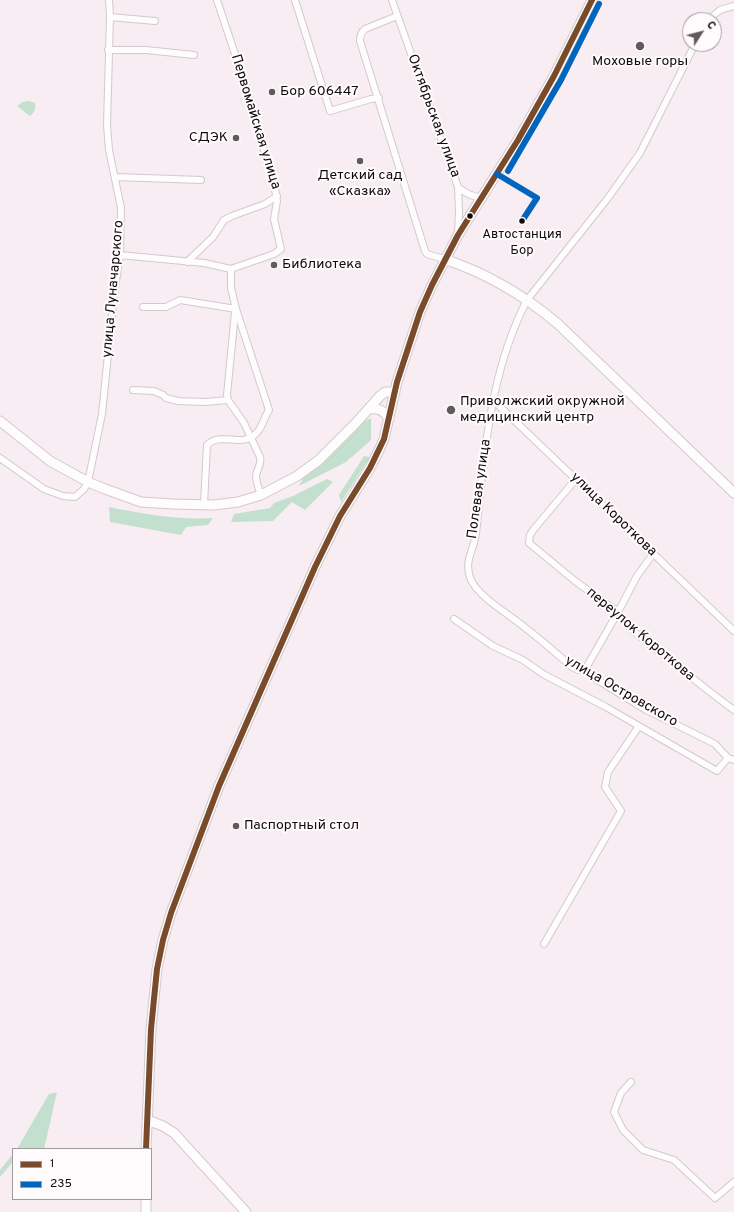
<!DOCTYPE html>
<meta charset="utf-8">
<style>
body{margin:0}
#map{position:relative;width:734px;height:1212px;overflow:hidden;background:#f8edf2;font-family:Overpass,sans-serif}
canvas{display:block}
.legend{position:absolute;left:12px;top:1148px;width:140px;height:52px;box-sizing:border-box;background:#fffafc;border:1px solid #a09a9c;margin:0;padding:5px 7px;list-style:none;font-size:12px;color:#110a0d}
.legend li{display:flex;align-items:center;gap:8px;height:20px}
.legend b{width:20px;border:1px solid #a09a9c}
.north{position:absolute;left:682px;top:12px;width:40px;height:40px;box-sizing:border-box;background:#fffafc;border:1px solid #a09a9c;border-radius:50%;rotate:54deg;font-size:11px;font-weight:700;line-height:16px;text-align:center;color:#110a0d}
.north::after{content:'';display:block;margin:auto;width:14px;height:18px;background:#62595d;clip-path:polygon(50% 0,100% 100%,50% 72%,0 100%)}
</style>
<div id="map">
<canvas width="734" height="1212"></canvas>
<ul class="legend">
<li><b style="height:5px;background:#7a4b2a"></b>1</li>
<li><b style="height:5px;background:#0065bd"></b>235</li>
</ul>
<div class="north">С</div>
</div>
<script>
const g = document.querySelector('canvas').getContext('2d');
g.lineJoin = 'round';
function paint(path, color) {
  g.fillStyle = color;
  g.fill(path, 'evenodd');
}
function stroke(path, color, width, dash) {
  g.strokeStyle = color;
  g.lineWidth = width;
  g.lineCap = dash ? 'butt' : 'round';
  g.setLineDash(dash || []);
  g.stroke(path);
}
function label(font, color, halo, rows, align = 'center') {
  g.font = font + ' Overpass,sans-serif';
  g.lineWidth = 4;
  g.setLineDash([]);
  g.textBaseline = 'middle';
  g.strokeStyle = halo;
  g.fillStyle = color;
  for (const [text, x, y, turn = 0] of rows) {
    g.save();
    g.translate(x, y);
    g.rotate((+turn || 0) * Math.PI / 180);
    g.textAlign = isNaN(turn) ? turn : align;
    if (halo) g.strokeText(text, 0, 0);
    g.fillText(text, 0, 0);
    g.restore();
  }
}
paint(new Path2D(`
 M29 101 35 103C36 109 34 113 30 116L17 106 23 102Z
 M371 418V440L346 462 299 486 305 474 363 422Z
 M364 456 370 457 341 502 339 495Z
 M327 479 333 482 305 510 292 502 273 521 231 522 234 514 270 508 274 503 293 496Z
 M109 507C143 514 178 520 213 518L208 525 186 527 181 535 110 522Z
 M57 1092 44 1149H17L49 1094Z
 M13 1154V1162L0 1177V1170Z`), '#c3e0ce');
const street = new Path2D(`
 M295 0 330 111 371 99 379 98
 M392 0 458 187 459 212 458 233
 M397 16 365 29C361 32 360 35 360 41L425 251 427 254 444 259
 M110 17 155 21
 M708 20 720 10 734 6
 M108 50H146L194 55
 M115 177 201 180
 M458 187C466 194 472 196 482 198
 M120 255 204 263 231 269 274 254 281 249 274 219 277 201 275 189 248 93 217 0
 M187 262 213 237 224 220 232 216 265 204 277 196
 M143 307H166L180 300 236 309
 M133 390 154 391 163 395 166 398 178 401 205 402 228 400
 M492 399 734 631
 M228 400 244 423 260 457C262 465 257 468 256 476 256 482 259 489 261 495
 M228 400 227 395 235 312
 M0 458 44 489 63 496 75 497 84 489 88 482 102 414 114 295 120 255 121 208 109 150 107 125 110 17 109 0
 M576 479 534 529 530 535 529 543 575 581 618 612C627 629 646 641 661 653 685 672 709 692 734 710
 M204 505 207 445C222 430 244 451 259 430 263 424 265 416 269 410L236 309 231 288V269
 M454 619 493 646 523 660 543 674 606 707 717 771 728 758
 M586 668 578 670 572 667C556 653 540 639 523 626 507 613 480 598 471 580 463 561 474 551 476 533 478 520 478 507 480 493 487 427 496 360 527 300L608 198 640 153 695 44
 M586 668 591 676 646 710 663 718 715 744 728 758 734 760
 M586 668 618 612 637 576 653 554
 M544 944 621 811 605 787 608 772 639 726
 M631 1082 621 1093 614 1112 623 1130 643 1150 674 1160 715 1198 734 1182`);
const secondary = new Path2D(`
 M444 259C486 273 525 296 558 324L734 493
 M369 409C378 408 384 410 389 419
 M0 421 50 461 88 482 105 489 141 502 173 504 214 505 238 502 261 495 297 476 319 460 356 423 380 396 385 392H395
 M147 1120 163 1126 174 1133 246 1212
 M146 1149 151 1029 157 969 163 940 171 913 194 852 219 786 315 567 340 516 370 468 380 448 384 439 397 382 420 312 432 285 458 235 518 140 554 76 592 0
 M146 1212V1199`);
stroke(street, '#d2cacd', 8);
stroke(secondary, '#d2cacd', 11);
stroke(street, '#fefcfd', 6);
stroke(secondary, '#fefcfd', 9);
stroke(new Path2D(`
 M146 1149 151 1029 157 969 163 940 171 913 219 786 315 567 340 516 370 468 384 439 397 382 420 312 432 285 458 235 518 140 554 76 592 0`), '#7a4b2a', 6);
stroke(new Path2D(`
 M508 171 561 80 599 4
 M497 174 537 198 522 221`), '#0065bd', 6);
for (const [x, y, r, color] of [
 [640,46,5,"#62595d"],
 [272,92,4,"#62595d"],
 [236,138,4,"#62595d"],
 [360,161,4,"#62595d"],
 [470,216,3.5,"#110a0d"],
 [522,221,3.5,"#110a0d"],
 [274,265,4,"#62595d"],
 [451,410,5,"#62595d"],
 [236,826,4,"#62595d"]
]) {
  const dot = new Path2D();
  dot.arc(x, y, r, 0, 2 * Math.PI);
  g.fillStyle = color;
  g.fill(dot);
  stroke(dot, '#fffafc', 1.5);
}
label('13px', '#110a0d', '#fffafc', [
 ["Автостанция",522,235],
 ["Бор",522,251]
]);
label('14px', '#110a0d', '#fffafc', [
 ["Моховые горы",640,62,"center"],
 ["Бор 606447",280,92],
 ["СДЭК",228,138,"right"],
 ["Детский сад",360,176,"center"],
 ["«Сказка»",360,192,"center"],
 ["Библиотека",282,265],
 ["Приволжский окружной",460,402],
 ["медицинский центр",460,418],
 ["Паспортный стол",244,826]
], 'left');
label('14px', '#110a0d', '#fffafc', [
 ["Октябрьская улица",433,116,70],
 ["Первомайская улица",255,122,73],
 ["улица Луначарского",114,289,-85],
 ["Полевая улица",480,489,-82],
 ["улица Короткова",613,515,44],
 ["переулок Короткова",640,635,40],
 ["улица Островского",621,692,30]
]);
</script>
